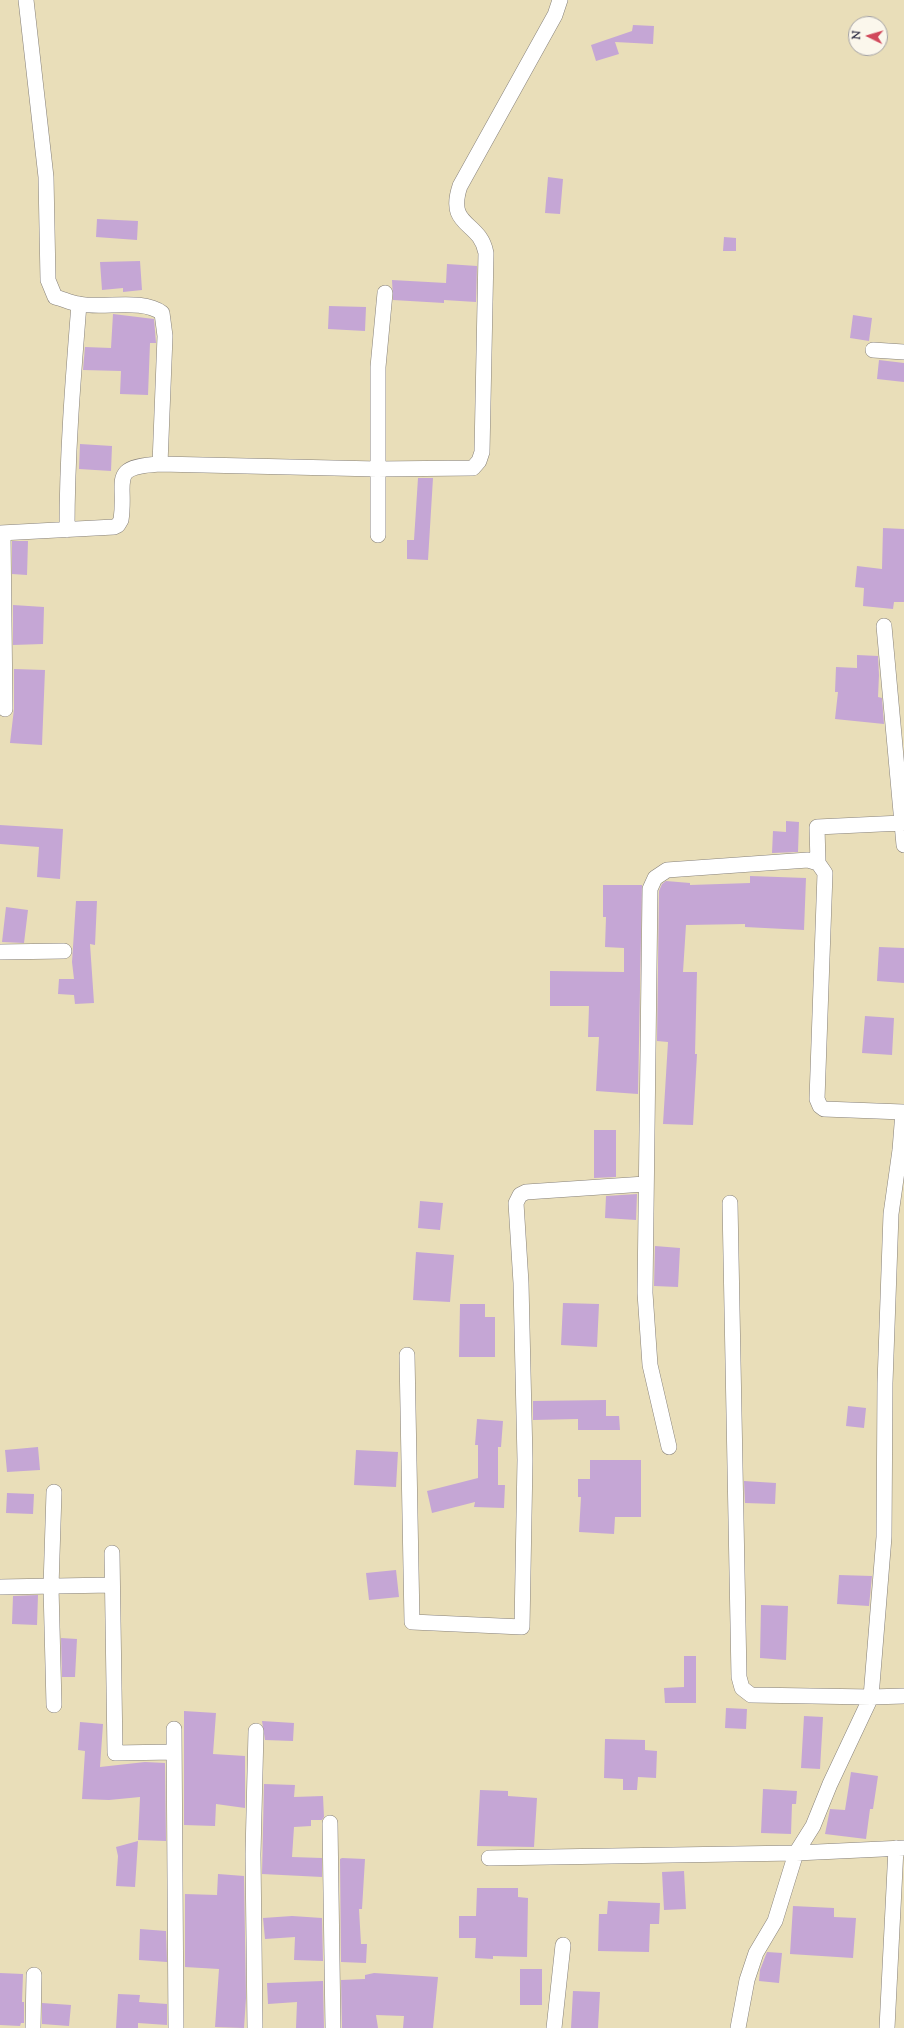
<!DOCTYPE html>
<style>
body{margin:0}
#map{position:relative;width:904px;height:2028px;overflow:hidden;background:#e9deb9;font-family:"Sorts Mill Goudy",serif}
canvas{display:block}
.north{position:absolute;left:848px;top:16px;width:40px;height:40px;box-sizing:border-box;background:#fbf7ec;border:1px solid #a4a2a5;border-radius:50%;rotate:275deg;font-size:11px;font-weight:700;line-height:16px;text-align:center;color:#22223b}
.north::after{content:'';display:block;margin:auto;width:14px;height:18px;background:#d1495b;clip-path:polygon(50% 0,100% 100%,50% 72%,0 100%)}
</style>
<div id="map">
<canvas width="904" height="2028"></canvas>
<div class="north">N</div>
</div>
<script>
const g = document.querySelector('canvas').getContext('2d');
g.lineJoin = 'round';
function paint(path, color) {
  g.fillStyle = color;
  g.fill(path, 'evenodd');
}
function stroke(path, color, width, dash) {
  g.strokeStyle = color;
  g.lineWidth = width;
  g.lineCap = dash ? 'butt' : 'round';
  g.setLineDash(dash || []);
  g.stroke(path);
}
paint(new Path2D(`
 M633 25 654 26 653 44 615 42 619 54 596 61 591 45 632 31Z
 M548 177 563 179 560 214 545 213Z
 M97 219 138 221 137 240 96 237Z
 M724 237 736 238V251H723Z
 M140 261 142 290 123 292V288L102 290 100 262Z
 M447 264 477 266 476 302 444 300V303L393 300 392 280 446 283Z
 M329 306 366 307 365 331 328 329Z
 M113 314 154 319 156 343H150L148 395 120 394 121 371 83 370 85 347 111 348Z
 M853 315 872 318 869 341 850 338Z
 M879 360 904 363V382L877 379Z
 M80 444 112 446 111 471 79 469Z
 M418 478H433L428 560 407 559V540H414Z
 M883 528 904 529V602H894L893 609 863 606 864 588 855 587 857 566 882 569Z
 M12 541H28L27 575 12 574Z
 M13 605 44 607 43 644 13 645Z
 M857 655 878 656 879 675 878 697 882 698 884 724 835 719 838 692H835L836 667 857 668Z
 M14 669 45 670 42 745 10 743 14 709Z
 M786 821 799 822 798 852 772 853 773 831 786 832Z
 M0 825 63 829 60 879 37 877 39 847 0 844Z
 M750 876 806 878 804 930 745 927V924L686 925 683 972H697L695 1054H697L693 1125 663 1124 668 1042 657 1041 659 891 662 884 666 881 690 883V885L750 883Z
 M603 885H642L638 1094 596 1091 599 1037H588L589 1006H550V971L624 972V948L605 947 606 917H603Z
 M76 901H97L95 945 90 944 94 1003 75 1004 74 995 58 994 59 979H74L72 962Z
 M6 907 28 910 24 943 2 942Z
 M879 947 904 948V983L877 981Z
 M865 1016 894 1018 892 1055 862 1053Z
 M594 1130H616V1177L594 1178Z
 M637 1194 636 1220 605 1218 606 1196Z
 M420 1201 443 1203 440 1230 418 1228Z
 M655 1246 680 1248 678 1287 654 1286Z
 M416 1252 454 1255 450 1302 413 1300Z
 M563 1303 599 1304 597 1347 561 1345Z
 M460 1304H485V1317H495V1357H459Z
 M606 1400V1416H619L620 1430H578V1419L533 1420V1401Z
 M848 1406 866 1408 864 1428 846 1426Z
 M477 1419 503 1421 501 1447H498V1485H505L504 1508 474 1507 475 1502 432 1513 427 1491 478 1478V1445H475Z
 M38 1447 40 1470 7 1472 5 1450Z
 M356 1450 398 1452 396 1487 354 1485Z
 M590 1460H641V1517H615L614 1534 579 1532 581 1497H578V1479H590Z
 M744 1481 776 1483 775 1504 745 1503Z
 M7 1493 34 1494 33 1514 6 1513Z
 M396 1570 399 1597 369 1600 366 1573Z
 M839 1575 872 1576 869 1606 837 1604Z
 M38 1595 37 1625 12 1624 13 1596Z
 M761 1605 788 1606 786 1660 760 1658Z
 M61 1638 77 1639 75 1677H62Z
 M684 1656H696V1703H665L664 1688 684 1687Z
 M726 1708 747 1709 746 1729 725 1728Z
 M184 1711 216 1713 213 1754 245 1756V1808L216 1804 215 1826 184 1825Z
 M804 1716 823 1717 820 1769 801 1768Z
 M262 1721 294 1723 293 1741 265 1740Z
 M80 1722 103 1724 100 1767 145 1762 165 1763 166 1841 138 1840 140 1797 109 1800 82 1799 85 1751 78 1750Z
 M605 1739 645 1740V1750L657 1751 656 1778 638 1777 637 1790H623V1779L604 1778Z
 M851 1772 878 1776 873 1809H870L866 1839 825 1834 830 1809 845 1810Z
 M264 1784 295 1785 294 1797 323 1796 324 1817 322 1820H311V1826L294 1827 292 1857 322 1858V1877L262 1874Z
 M763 1789 797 1791 796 1804H792L791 1834 761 1833Z
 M480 1790 508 1791V1796L537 1798 534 1847 477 1846Z
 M138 1841 135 1887 116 1886 118 1856 116 1847Z
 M342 1858 365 1859 362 1909H359L361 1944H367L366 1963 341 1962 340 1859Z
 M684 1871 686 1909 664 1910 662 1872Z
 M218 1874 244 1876 246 1998 244 2028 215 2027 219 1969 185 1967V1894L217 1895Z
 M477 1888H518V1897L528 1898 527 1957 493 1956V1959L475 1958 476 1938H459V1916H476Z
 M608 1901 660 1903 659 1924H650L649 1952 598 1951 599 1914H607Z
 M793 1906 834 1908V1917L856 1918 853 1958 790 1954Z
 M292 1916 322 1918 323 1961 294 1960 295 1937 265 1939 263 1918Z
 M140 1929 166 1931 167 1962 139 1960Z
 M767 1952 782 1953 779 1983 759 1981 760 1970Z
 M520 1969H542V2005H520Z
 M0 1973 23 1974 22 2002H24V2023H21L20 2026 0 2025Z
 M374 1973 438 1977 433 2028H403L404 2016 376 2015 378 2028H342L341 1980 365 1979V1975Z
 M323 1981 324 2028H296L297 2002 268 2004 267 1983Z
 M573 1991 600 1992 598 2028H571Z
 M118 1994 140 1995 139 2002 167 2004V2025L138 2023V2028H116Z
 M42 2003 71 2005 69 2026 42 2024Z`), '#c5a6d5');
const street = new Path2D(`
 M26 0 46 177 48 280 55 297C63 299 71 303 79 304 104 309 142 298 162 313L165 336 160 464
 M873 350 904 352
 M67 530C67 455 73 380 79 304
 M0 533 114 527 118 525 121 520C127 480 107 467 160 464L377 469 473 468 479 461 482 452 486 253C480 220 446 228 460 186L555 15 560 0
 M3 533 5 709
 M378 535V367L385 293
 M884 626 904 845
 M818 863 817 827 902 823
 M0 952 64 951
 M407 1355 412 1622 522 1627 525 1460 521 1283 516 1203 520 1195 526 1192 645 1184
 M669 1447 650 1365 645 1293 650 889 655 878 667 870 808 860 818 863 825 873 817 1099 820 1106 824 1109 903 1112 900 1150 891 1214 885 1383 884 1537 871 1697 751 1695 742 1688 739 1677 730 1203
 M112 1553 115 1753 174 1752
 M0 1587 112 1585
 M54 1705 51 1587 54 1492
 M174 1729 176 2028
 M330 1823 333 2028
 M489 1858 796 1853 904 1848
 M33 2028 34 1975
 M255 2028 253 1854 256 1731
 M554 2028 563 1945
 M738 2028 747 1980 756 1953 775 1921 796 1853 813 1826 830 1784 871 1697 904 1696
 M887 2028 896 1848`);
stroke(street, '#86807a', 16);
stroke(street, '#fff', 15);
</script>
